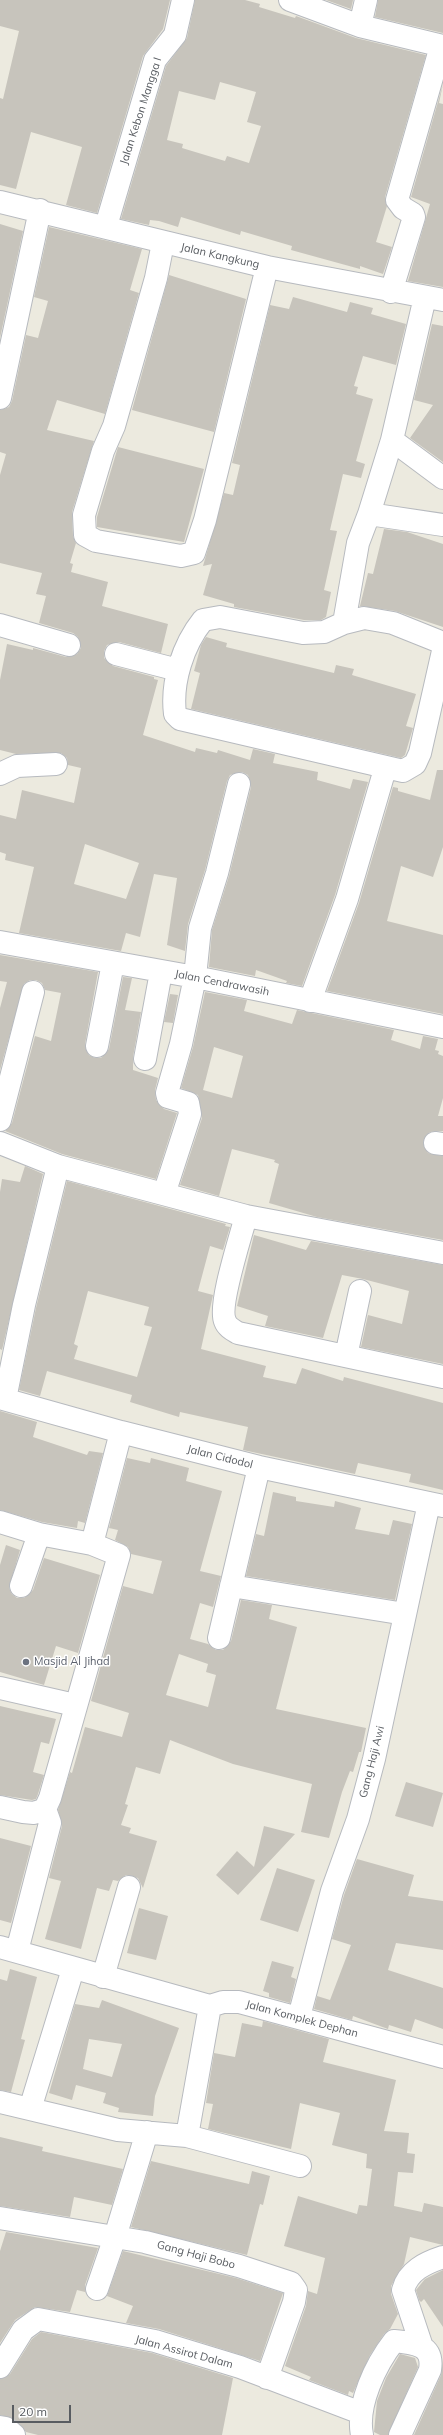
<!DOCTYPE html>
<style>
body{margin:0}
#map{position:relative;width:443px;height:2435px;overflow:hidden;background:#eceadf;font-family:Mulish,sans-serif}
canvas{display:block}
.scale{position:absolute;left:12px;top:2405px;width:59px;height:18px;box-sizing:border-box;border:2px solid #585c61;border-top:0;padding-left:5px;font-size:12px;line-height:14px;white-space:nowrap;color:#585c61;-webkit-text-stroke:3px #fff;paint-order:stroke}
</style>
<div id="map">
<canvas width="443" height="2435"></canvas>
<div class="scale">20 m</div>
</div>
<script>
const g = document.querySelector('canvas').getContext('2d');
g.lineJoin = 'round';
function paint(path, color) {
  g.fillStyle = color;
  g.fill(path, 'evenodd');
}
function stroke(path, color, width, dash) {
  g.strokeStyle = color;
  g.lineWidth = width;
  g.lineCap = dash ? 'butt' : 'round';
  g.setLineDash(dash || []);
  g.stroke(path);
}
function label(font, color, halo, rows, align = 'center') {
  g.font = font + ' Mulish,sans-serif';
  g.lineWidth = 3;
  g.setLineDash([]);
  g.textBaseline = 'middle';
  g.strokeStyle = halo;
  g.fillStyle = color;
  for (const [text, x, y, turn = 0] of rows) {
    g.save();
    g.translate(x, y);
    g.rotate((+turn || 0) * Math.PI / 180);
    g.textAlign = isNaN(turn) ? turn : align;
    if (halo) g.strokeText(text, 0, 0);
    g.fillText(text, 0, 0);
    g.restore();
  }
}
paint(new Path2D(`
 M0 0H170L163 29 143 56 97 213 66 205 82 147 31 132 16 189 0 185V98L3 99 19 31 0 26Z
 M195 0H245L260 4 259 7 295 18 296 16 356 38 426 55 385 197 387 206 376 242 392 247 383 274 360 266V269L291 250 292 246 241 231 240 235 181 217 178 227 159 221 150 220 149 225 121 219 166 66 187 38ZM220 82 256 92 247 122 261 126 249 163 227 156 225 161 182 148 183 144 167 140 179 91 215 100Z
 M326 0H353L351 9Z
 M378 0H443V33L375 17Z
 M443 84 439 103 443 104V287L408 281 430 204 411 197Z
 M0 224 23 231 0 338Z
 M49 227 142 249 130 290 139 293 105 414 57 400 47 430 94 441 72 512 73 536 76 543 70 563 73 564 71 572 108 582 102 606 168 624 161 653 119 642 107 645 104 651V658L113 666 154 677V679L158 680 143 735 195 752 196 748 217 753 218 750 250 760 253 749 275 754 273 763 318 772 317 780 350 789 353 779 368 782 335 895 302 986 286 983 287 981 256 970 255 976 209 967 212 930 229 876 251 787 248 775 242 772 230 775 227 781 205 870 188 924 185 951 167 945 177 878 154 874 140 937 126 933 121 951 19 933 34 867 5 860 6 854 0 852V815L16 819 22 790 74 803 81 768 68 765 67 758 61 753 16 754 0 750V680L7 644 33 650V648L66 657 77 654 81 648 78 637 73 633 39 623 46 596 36 594 42 573 0 563V475L6 454 0 452V410L9 407 12 401 26 335 38 338 48 301 34 297ZM85 844 139 863 126 899 74 884Z
 M169 275 246 299 214 432 132 410Z
 M293 297 347 312 350 302 373 308 371 314 406 324 396 365 363 356 354 386 358 387 356 394 373 399 356 461 365 464 361 478 343 474 330 530 337 531 324 590 331 592 326 617 321 620H304L234 607V604L203 595 212 564 203 566 224 493 233 495 240 465 232 463 270 305 289 309Z
 M432 324 443 326V462L410 438 433 405 414 400Z
 M118 447 204 469 184 542 97 527V517Z
 M384 529 407 532 443 544V627L395 611 360 606 368 573 373 574Z
 M206 637 227 643 226 647 334 673 336 665 354 669 352 675 416 694 406 726 413 728 405 755 401 758 191 709 200 673 194 671 201 645Z
 M437 770H443V847L433 877 401 866 387 921 443 935V1014L327 991 359 903 393 787 398 788V791L430 800Z
 M0 955 98 972 85 1044 89 1055 95 1058H101L109 1049 123 977 132 978 125 1010 141 1012 133 1057V1070L158 1078 155 1090 156 1100 164 1109 177 1113 156 1179 62 1154 5 1131 12 1123 35 1036 51 1041 61 993 45 990 42 983 36 980H30L24 984 0 1070V1008L7 982 0 981Z
 M205 992 247 1000 244 1011 292 1024 297 1010 394 1030 391 1040 420 1049 423 1036 438 1039 435 1050 439 1051 438 1054 443 1056V1098L438 1116H443V1131L430 1132 423 1142 428 1153 443 1156V1240L317 1217 269 1203 279 1164 274 1162 275 1160 232 1149 219 1196 180 1185 202 1118 198 1095 181 1088 193 1047ZM214 1047 243 1056 232 1098 203 1090Z
 M170 994 178 995 173 1023 164 1022Z
 M25 1166 43 1174 2 1350 0 1349V1192L2 1179 20 1182Z
 M67 1181 226 1224 225 1226 230 1227 223 1250 210 1246 198 1291 213 1295 201 1349 266 1366 263 1377 296 1384 302 1368 343 1381 344 1377 443 1403V1490L409 1482 411 1474 358 1463 355 1474 243 1450 248 1427 180 1412 179 1417 130 1402 132 1395 47 1371 40 1396 19 1390 36 1308ZM88 1291 149 1307 144 1325 152 1327 137 1377 74 1359 78 1346 74 1344Z
 M254 1235 306 1250 311 1241 443 1265V1364L361 1347 368 1315 402 1324 409 1291 363 1279 342 1275 323 1338 265 1326 268 1316 237 1306Z
 M0 1411 37 1422 33 1437 87 1455 89 1451 103 1453 85 1523 78 1521 77 1528 42 1522 0 1510Z
 M127 1458 150 1463 151 1458 189 1468 186 1481 222 1491 200 1571 221 1576 213 1607 200 1603 190 1639 208 1644 216 1650H223L231 1641 241 1600 272 1605 269 1619 297 1627 276 1709 366 1728 361 1752H359L353 1772 350 1771 342 1792 329 1838 301 1832 312 1784 233 1764 170 1740 160 1774 136 1767 125 1804 128 1805 121 1825 131 1828 129 1833 157 1841 143 1888 138 1878 126 1875 118 1881 113 1880 109 1891 97 1888 81 1949 45 1939 61 1881 49 1878 62 1826 58 1810 70 1772 72 1773 85 1727 122 1737 129 1713 91 1701 123 1586 153 1594 162 1561 131 1554 128 1547 115 1540 118 1530 109 1528ZM179 1654 208 1664 206 1672 216 1675 208 1707 166 1695Z
 M273 1492 296 1497V1501L334 1507 335 1501 361 1508 355 1529 389 1535 393 1520 412 1524 395 1600 246 1576 256 1534 264 1536Z
 M6 1545 20 1550 9 1588 12 1594 17 1598H24L33 1590 44 1558 100 1575 78 1653 56 1646 44 1685 0 1672V1565Z
 M0 1706 56 1719 49 1744 41 1742 33 1772 44 1775 38 1794 36 1799 32 1800 0 1795Z
 M406 1782 443 1793 433 1827 395 1816Z
 M264 1826 295 1834 238 1895 216 1875 237 1851 254 1867Z
 M0 1838 31 1846 11 1923 0 1920Z
 M357 1859 414 1875 408 1896 443 1901V1950L396 1943 388 1970 443 1988V2029L415 2019 411 2032 389 2025 388 2029 353 2016 352 2020 314 2009 317 1996 330 2000 351 1945 332 1939 344 1895Z
 M277 1868 315 1880 298 1932 260 1920Z
 M139 1908 168 1916 156 1960 127 1953Z
 M272 1961 294 1967 291 1977 296 1979 290 2003 269 1997V1993L263 1991Z
 M10 1969 37 1977 21 2039 25 2040 11 2092 0 2090V1979L7 1981Z
 M102 2000 179 2028 155 2096 153 2116 118 2112 119 2108 103 2103 106 2093 76 2085 72 2100 49 2093 75 2004 99 2008ZM89 2039 122 2044 112 2077 83 2069Z
 M263 2021 329 2039 323 2062 396 2080 384 2131 409 2133 407 2153 415 2154 413 2173 398 2172 394 2206 422 2212 424 2203 443 2207V2245L410 2237 404 2264 391 2286V2294L398 2314 390 2329 384 2334 370 2355 353 2393 349 2391 348 2395 309 2380 311 2377 285 2366 306 2306 308 2291 317 2294 325 2258 284 2246 298 2196 357 2214 359 2205 367 2206 372 2169 366 2168 367 2154 332 2145 340 2113 300 2103 291 2149 208 2129 213 2104 206 2103 214 2053 235 2057 242 2023 262 2027Z
 M0 2137 43 2147 42 2151 123 2169 112 2205 74 2197 70 2217 0 2206Z
 M151 2161 249 2184 252 2171 270 2176 263 2205 260 2204 247 2255 131 2227Z
 M6 2232 98 2248 85 2285V2292L77 2290 70 2312 35 2307 15 2320 0 2343V2251Z
 M123 2251 236 2278 283 2293 260 2361 159 2329 126 2323 133 2306 107 2296Z
 M443 2270V2327L424 2299 421 2302 419 2300 416 2290 425 2279Z
 M41 2332 152 2353 233 2378 222 2435H38L26 2432 14 2419 0 2415V2379L10 2374 32 2339Z
 M400 2354 415 2358 418 2367 388 2435H380L374 2432 377 2401 386 2378Z
 M443 2359V2435H414L441 2375Z`), '#c7c4bc');
const minor = new Path2D(`
 M290 0 360 26 443 46
 M360 26 366 0
 M0 202 267 267 443 300
 M106 226 155 60 175 35 183 0
 M163 243 156 278 114 426 103 451 84 515 85 535 96 541 181 556 194 553 205 520 267 267
 M391 292 414 217 413 214 403 208 397 200 441 46
 M425 297 392 440 443 478
 M0 398 40 210
 M369 514 392 440
 M443 525 369 514 358 543 344 623 364 618 393 623 438 641 443 645
 M344 623 324 632 303 633 220 617 203 620C183 645 171 682 175 714L180 719 403 771 415 764 420 753 443 651
 M0 625 69 645
 M116 654 178 670
 M0 774 17 766 56 764
 M0 942 195 977 443 1027
 M310 1001 347 899 385 769
 M97 1046 113 963
 M145 1059 161 972
 M0 1120 33 992
 M0 1143 58 1166 246 1216 443 1253
 M435 1143 443 1144
 M164 1194 190 1114 188 1103 168 1097 167 1093 181 1044 195 977 200 928 217 873 239 784
 M246 1216C241 1236 218 1305 225 1321 227 1327 233 1330 238 1333L443 1377
 M346 1356 360 1291
 M0 1398 121 1432 259 1467 443 1506
 M5 1399 24 1305 58 1166
 M0 1522 39 1534 92 1544 121 1432
 M21 1586 39 1534
 M231 1586 405 1614
 M219 1638 259 1467
 M0 1688 75 1705
 M0 1807 23 1812 34 1813 45 1809 50 1798 119 1555 92 1544
 M0 1947 210 2006
 M17 1951 50 1823 45 1809
 M103 1977 129 1887
 M299 2017 332 1891 358 1819 374 1759 429 1503
 M0 2102 118 2130 187 2136 300 2166
 M30 2109 73 1969
 M187 2136 210 2006 223 2002H239L443 2057
 M0 2218 145 2242 239 2266 291 2283 296 2290 294 2302 267 2378
 M97 2289 115 2237 147 2132
 M422 2347 403 2290C408 2271 425 2263 443 2257
 M0 2367 23 2330 38 2319 155 2341 240 2367 361 2413
 M0 2427 6 2428 14 2435
 M362 2435C356 2405 376 2364 394 2341 415 2343 434 2345 430 2370L400 2435`);
stroke(minor, '#b7babf', 24);
stroke(minor, '#fff', 22);
for (const [x, y, r, color] of [
 [26,1662,4,"#6b7280"]
]) {
  const dot = new Path2D();
  dot.arc(x, y, r, 0, 2 * Math.PI);
  g.fillStyle = color;
  g.fill(dot);
  stroke(dot, '#fff', 1.5);
}
label('11px', '#585c61', '#fff', [
 ["Jalan Kebon Mangga I",141,111,-72],
 ["Jalan Kangkung",220,256,13],
 ["Jalan Cendrawasih",222,983,11],
 ["Jalan Cidodol",220,1457,14],
 ["Gang Haji Awi",372,1762,-76],
 ["Jalan Komplek Dephan",302,2019,15],
 ["Gang Haji Bobo",196,2255,15],
 ["Jalan Assirot Dalam",184,2352,15]
]);
label('11px', '#5b616d', '#fff', [
 ["Masjid Al Jihad",34,1662]
], 'left');
</script>
